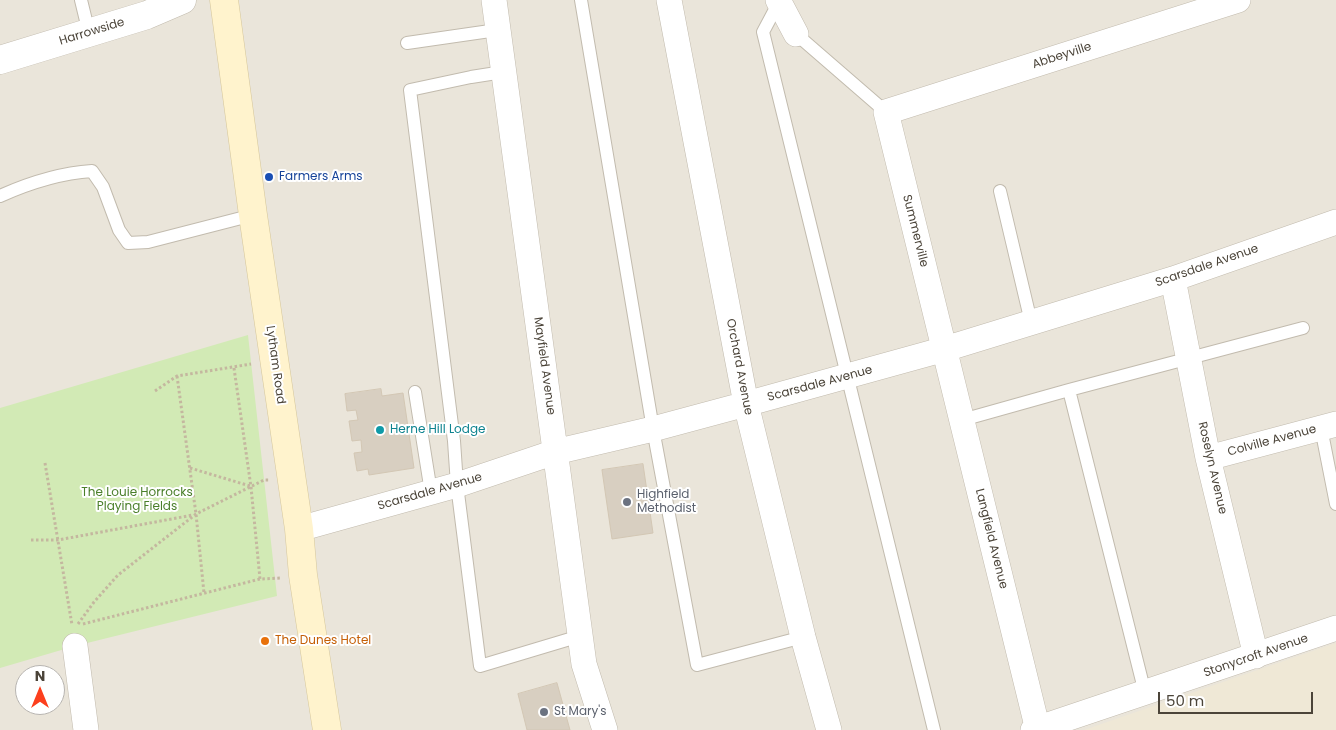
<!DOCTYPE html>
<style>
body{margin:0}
#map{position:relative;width:1336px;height:730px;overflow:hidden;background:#f6f3ec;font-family:Poppins,sans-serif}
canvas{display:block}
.north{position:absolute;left:15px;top:665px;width:50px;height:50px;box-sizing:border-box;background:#fff;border:1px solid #b7b4b0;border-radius:50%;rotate:0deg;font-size:14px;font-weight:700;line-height:20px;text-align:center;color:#4b4439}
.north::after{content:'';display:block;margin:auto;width:18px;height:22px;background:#fc3f1d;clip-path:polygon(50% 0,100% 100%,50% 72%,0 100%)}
.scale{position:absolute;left:1158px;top:692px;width:155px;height:22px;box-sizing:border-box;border:2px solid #4b4439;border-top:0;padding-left:6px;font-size:15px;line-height:18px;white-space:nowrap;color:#4b4439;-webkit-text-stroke:4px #fff;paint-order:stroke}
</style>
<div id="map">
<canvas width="1336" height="730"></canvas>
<div class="north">N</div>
<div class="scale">50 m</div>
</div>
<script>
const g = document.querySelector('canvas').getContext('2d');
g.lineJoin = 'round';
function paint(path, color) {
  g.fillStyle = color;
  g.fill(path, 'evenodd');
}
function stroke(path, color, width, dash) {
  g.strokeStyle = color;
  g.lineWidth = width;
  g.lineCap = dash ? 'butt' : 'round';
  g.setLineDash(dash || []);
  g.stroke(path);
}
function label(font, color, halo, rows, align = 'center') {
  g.font = font + ' Poppins,sans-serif';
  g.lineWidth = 4;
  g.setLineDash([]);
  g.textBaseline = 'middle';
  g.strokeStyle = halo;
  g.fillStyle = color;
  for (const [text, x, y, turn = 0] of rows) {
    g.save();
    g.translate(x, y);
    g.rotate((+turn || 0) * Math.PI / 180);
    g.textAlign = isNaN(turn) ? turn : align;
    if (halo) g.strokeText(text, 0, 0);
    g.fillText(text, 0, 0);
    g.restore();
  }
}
paint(new Path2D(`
 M0 0H1336V730H0ZM25 675H55V705H25Z`), '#eae5da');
paint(new Path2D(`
 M1336 643V730H1084Z`), '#efe8d6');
paint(new Path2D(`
 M248 335 277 596 75 646 0 668V408Z`), '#d2eab5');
const building = new Path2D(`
 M381 389 382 396 403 393 414 468 369 475 368 469 357 471 354 453 362 452 361 440 352 441 349 421 358 420 356 410 347 411 345 394Z
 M643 464 653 533 612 539 602 470Z
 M557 683 570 730H527L518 694Z`);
paint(building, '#d8cfc1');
stroke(building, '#d3c7b4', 1);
const service = new Path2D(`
 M81 0 89 33
 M581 0 653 429 697 665 803 637
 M779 2 763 32 934 730
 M796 34 886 112
 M407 43 497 30
 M503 72 471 77 410 90 454 441 457 485 480 666 580 636
 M1000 191 1031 322
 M0 196C29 183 61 173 92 171L103 187 119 230 128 243 148 242 253 215
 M1069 390 1145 693
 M415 392 431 492
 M962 420 1069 390 1303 328
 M1321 428 1336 504`);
const minor = new Path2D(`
 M494 0 584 664 605 730
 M669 0 746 404 803 637 829 730
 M778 0 796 34
 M1173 279 1208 458 1256 656
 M1208 458 1336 424
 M299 529 457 485 555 452 653 429 746 404 945 349 1173 279 1336 222
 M75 646 86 730
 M1033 730 1336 628
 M1038 730 886 112 1238 0`);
const tertiary = new Path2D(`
 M0 60 147 15 182 0`);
const secondary = new Path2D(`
 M224 0 253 215 299 529 303 575 327 730`);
stroke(service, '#c2bbae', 14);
stroke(minor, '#c2bbae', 26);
stroke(tertiary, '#c2bbae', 29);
stroke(secondary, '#d6c79b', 29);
stroke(new Path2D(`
 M234 368 251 487 260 579 281 578
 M177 376 196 514 204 593
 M155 391 177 376 251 364
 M45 463 72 625
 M190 468 250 486
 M172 494 193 492
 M31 540H58L193 515
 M78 624 94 602 118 575 196 514 264 480H269
 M83 624 260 579`), '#c4b79f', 3, [2.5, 2.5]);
stroke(service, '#fff', 12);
stroke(minor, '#fff', 25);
stroke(tertiary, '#fff', 28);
stroke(secondary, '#fff3cd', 28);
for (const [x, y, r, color] of [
 [269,177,5,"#1a4fb4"],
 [380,430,5,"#0f9aa8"],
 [627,502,5,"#6b7280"],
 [265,641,5,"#e8710a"],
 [544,712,5,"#6b7280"]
]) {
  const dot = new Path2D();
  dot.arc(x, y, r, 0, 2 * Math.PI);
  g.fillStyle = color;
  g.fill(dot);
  stroke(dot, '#fff', 2);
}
label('12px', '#4b4439', '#fff', [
 ["Harrowside",92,32,-17],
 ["Abbeyville",1062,56,-18],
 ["Summerville",915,231,76],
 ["Scarsdale Avenue",1207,266,-19],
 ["Lytham Road",275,365,82],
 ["Mayfield Avenue",544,366,82],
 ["Orchard Avenue",739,367,79],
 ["Scarsdale Avenue",820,384,-15],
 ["Colville Avenue",1272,441,-15],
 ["Roselyn Avenue",1212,468,77],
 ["Scarsdale Avenue",430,492,-16],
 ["Langfield Avenue",991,539,76],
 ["Stonycroft Avenue",1256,656,-19]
]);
label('12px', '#164399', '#fff', [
 ["Farmers Arms",279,177]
], 'left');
label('12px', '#0d838f', '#fff', [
 ["Herne Hill Lodge",390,430]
], 'left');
label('12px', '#4a7f2a', '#fff', [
 ["The Louie Horrocks",137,493],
 ["Playing Fields",137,507]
]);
label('12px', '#5b616d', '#fff', [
 ["Highfield",637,495],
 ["Methodist",637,509],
 ["St Mary's",554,712]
], 'left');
label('12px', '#c56008', '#fff', [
 ["The Dunes Hotel",275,641]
], 'left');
</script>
